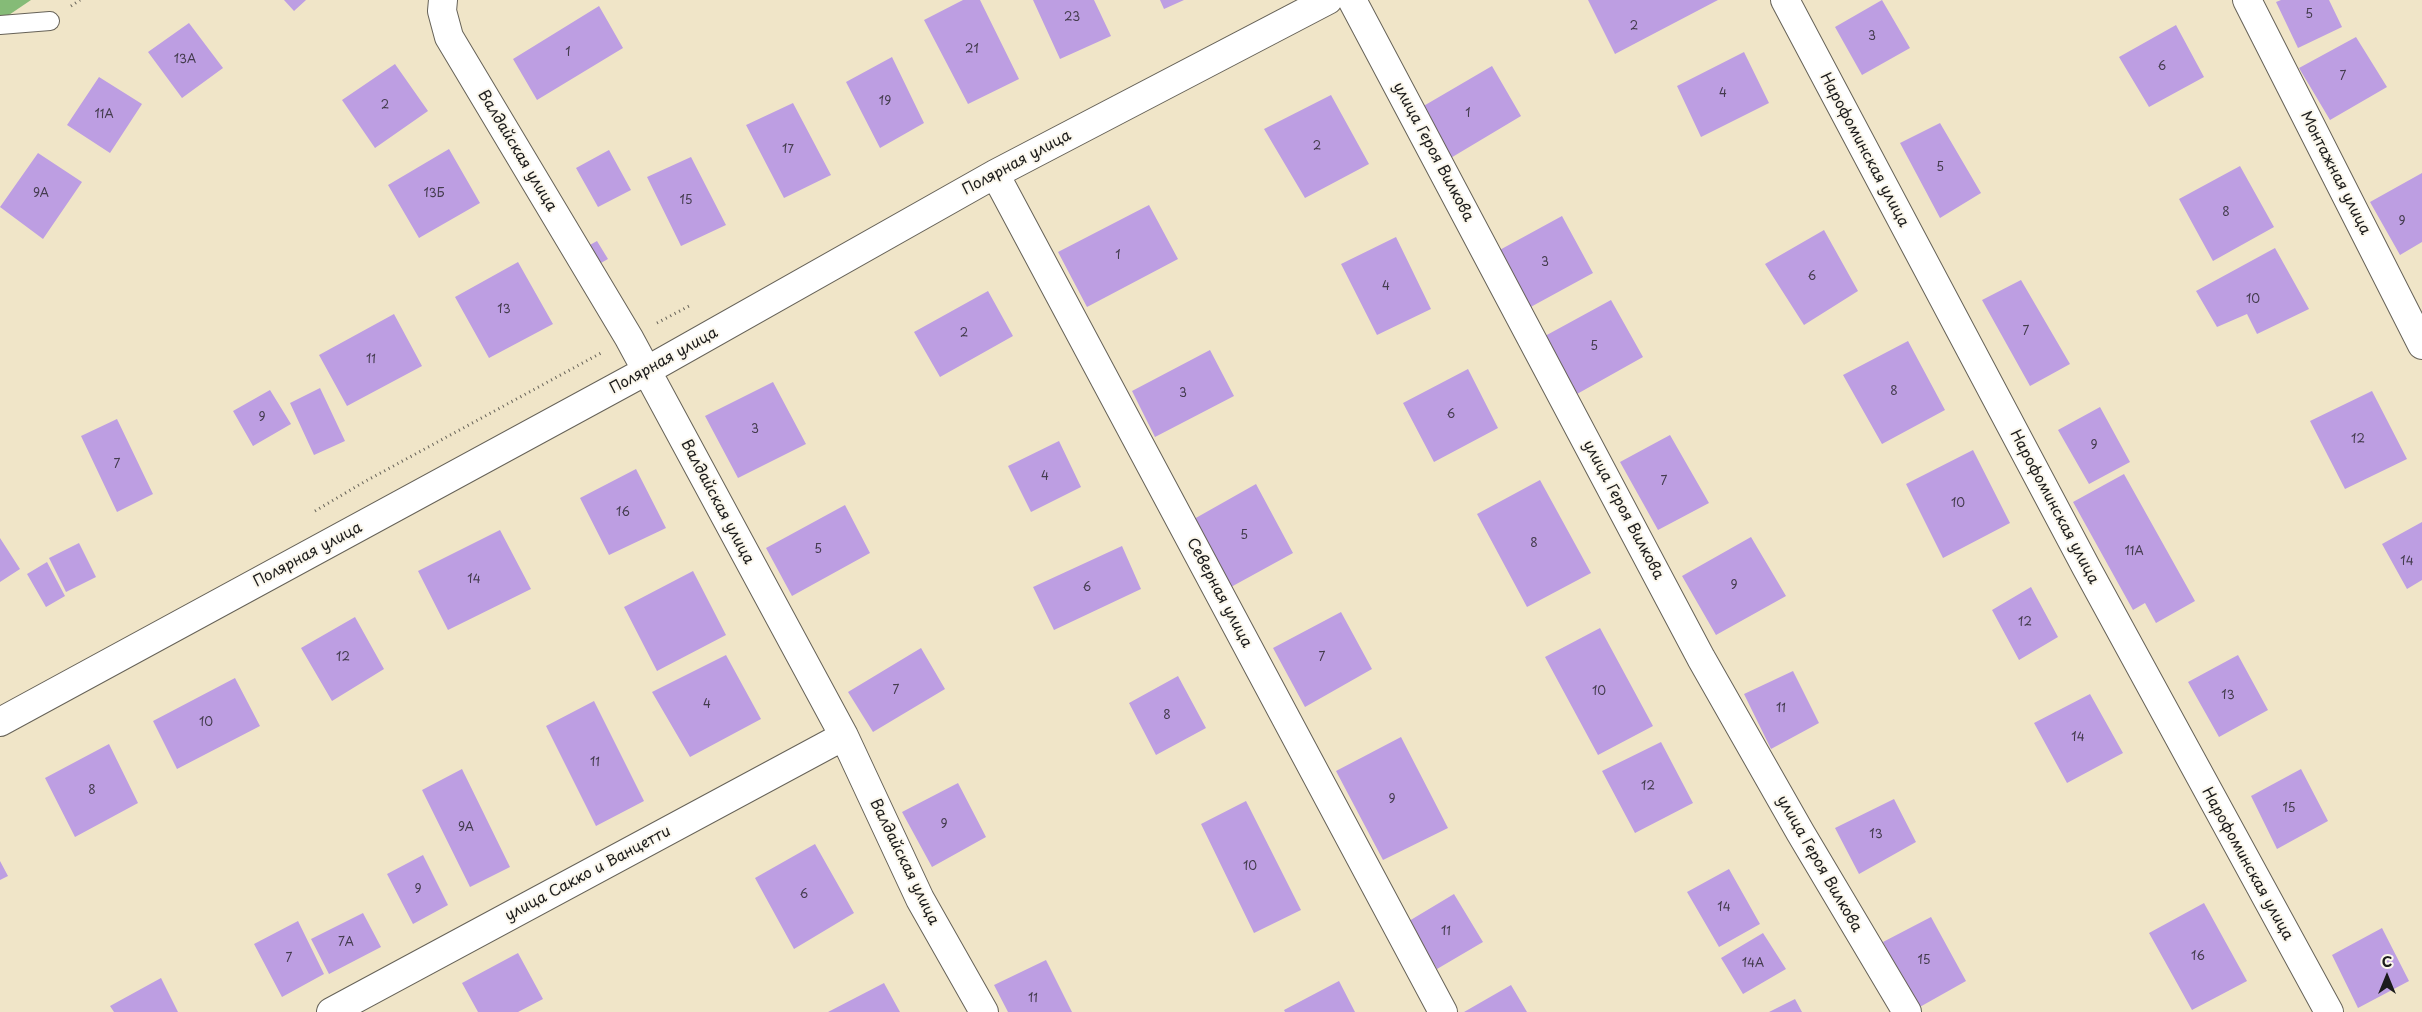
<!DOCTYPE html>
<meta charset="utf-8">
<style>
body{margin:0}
#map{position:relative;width:2422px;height:1012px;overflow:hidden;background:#f0e5c8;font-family:"Playpen Sans",sans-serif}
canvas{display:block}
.north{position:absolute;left:2362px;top:952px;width:50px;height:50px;-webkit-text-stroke:4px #fbf7ec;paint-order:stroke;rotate:0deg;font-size:14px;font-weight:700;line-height:20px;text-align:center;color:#1c1c1c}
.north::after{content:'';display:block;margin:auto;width:18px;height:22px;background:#1c1c1c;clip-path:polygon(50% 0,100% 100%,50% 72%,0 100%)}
</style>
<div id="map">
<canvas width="2422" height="1012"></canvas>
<div class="north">С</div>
</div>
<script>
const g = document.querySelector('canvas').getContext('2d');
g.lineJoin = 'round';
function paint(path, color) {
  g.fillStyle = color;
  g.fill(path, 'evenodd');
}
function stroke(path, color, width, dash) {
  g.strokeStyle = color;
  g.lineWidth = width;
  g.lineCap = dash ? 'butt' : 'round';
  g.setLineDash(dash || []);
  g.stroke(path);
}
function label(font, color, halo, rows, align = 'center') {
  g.font = font + ' "Playpen Sans",sans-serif';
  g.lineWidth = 4;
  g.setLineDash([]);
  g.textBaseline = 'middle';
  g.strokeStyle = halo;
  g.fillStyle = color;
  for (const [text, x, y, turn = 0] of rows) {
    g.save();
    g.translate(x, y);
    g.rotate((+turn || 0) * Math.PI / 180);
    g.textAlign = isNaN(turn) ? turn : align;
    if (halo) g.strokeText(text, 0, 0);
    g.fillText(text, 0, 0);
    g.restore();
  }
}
paint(new Path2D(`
 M0 0H31L0 21Z`), '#85bb77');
paint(new Path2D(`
 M284 0H306L294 11Z
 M963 0H980L1019 79 968 104 924 20Z
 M1033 0H1094L1111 36 1060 59Z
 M1160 0H1184L1164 9Z
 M1588 0H1718L1615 54Z
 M1882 0 1910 48 1862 75 1835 27Z
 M2281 0H2329L2342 27 2298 48 2276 2Z
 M599 6 623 48 537 100 513 59Z
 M189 23 223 68 182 98 148 52Z
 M2176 25 2204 77 2149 107 2119 57Z
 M2356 37 2387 87 2330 120 2299 68Z
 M1744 52 1769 103 1701 137 1677 86Z
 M892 57 924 123 880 148 846 82Z
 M395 64 428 111 375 148 342 100Z
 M1492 66 1521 116 1444 162 1415 111Z
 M99 77 142 104 110 153 67 125Z
 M1331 95 1369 164 1305 198 1264 129Z
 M793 103 831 175 784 198 746 125Z
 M1940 123 1981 193 1940 218 1900 143Z
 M449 149 480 203 419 238 388 185Z
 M609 150 631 190 598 207 576 168Z
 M38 153 82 182 43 239 0 207Z
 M691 157 726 225 681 246 647 177Z
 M2240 166 2274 227 2213 261 2179 199Z
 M2422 173V242L2400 255 2370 202Z
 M1149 205 1178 259 1087 307 1058 252Z
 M1562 216 1593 273 1527 309 1496 252Z
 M1824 230 1858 291 1804 325 1765 264Z
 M1396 237 1431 309 1377 335 1341 264Z
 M597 241 608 259 599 264 588 246Z
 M2275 248 2309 309 2257 334 2247 314 2217 327 2196 291Z
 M518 262 553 324 489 358 455 297Z
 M2021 280 2070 364 2030 386 1982 300Z
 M988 291 1013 336 940 377 914 332Z
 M1611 300 1643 357 1577 394 1545 336Z
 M394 314 422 366 347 406 319 355Z
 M1908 341 1945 410 1882 444 1843 375Z
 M1210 350 1234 396 1155 437 1132 391Z
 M1468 369 1498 428 1434 462 1403 403Z
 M773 382 806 444 738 478 705 416Z
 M320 388 345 441 314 455 290 403Z
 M270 390 291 424 253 446 233 411Z
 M2372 391 2407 459 2345 489 2310 421Z
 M2100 407 2130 462 2089 484 2058 430Z
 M117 419 153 494 117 512 81 436Z
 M1670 435 1709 503 1658 530 1620 462Z
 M1059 441 1081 487 1031 512 1008 466Z
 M1973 450 2010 523 1943 558 1906 484Z
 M636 469 666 528 609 555 580 498Z
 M2124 474 2195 601 2156 623 2145 603 2133 610 2073 502Z
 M1540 480 1591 573 1527 607 1477 514Z
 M1256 484 1293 553 1231 587 1194 519Z
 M845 505 870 553 792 596 766 548Z
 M2422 522V580L2407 589 2382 544Z
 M500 530 531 589 448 630 418 571Z
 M1751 537 1786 596 1716 635 1682 576Z
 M0 538 20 569 0 582Z
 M79 543 96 577 66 592 49 558Z
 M1122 546 1141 589 1054 630 1033 587Z
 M47 562 65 596 46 607 27 574Z
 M693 571 726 635 657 671 624 607Z
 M2031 587 2058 637 2019 660 1992 610Z
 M1341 612 1372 669 1305 707 1273 648Z
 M355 617 384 669 332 701 301 648Z
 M1600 628 1653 726 1598 755 1545 657Z
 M921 648 945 689 873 732 848 692Z
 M726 655 761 719 690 757 652 692Z
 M2238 655 2268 710 2219 737 2188 682Z
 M1793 671 1819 723 1771 749 1744 694Z
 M1178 676 1206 728 1156 755 1129 703Z
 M235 678 260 726 177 769 153 721Z
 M2090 694 2123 753 2067 783 2034 723Z
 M594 701 644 801 596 826 546 726Z
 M1401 737 1448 828 1383 860 1336 771Z
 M1661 742 1693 803 1635 833 1602 771Z
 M109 744 138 803 75 837 45 778Z
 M462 769 510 867 470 887 422 790Z
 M2301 769 2328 821 2277 849 2251 796Z
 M958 783 986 837 932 867 902 812Z
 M1894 799 1916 842 1859 874 1835 828Z
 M1246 801 1301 910 1254 933 1201 824Z
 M815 844 854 913 794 949 755 878Z
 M423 855 448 905 413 924 387 874Z
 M0 861 8 876 0 880Z
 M1729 869 1760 924 1719 947 1687 892Z
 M1454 894 1483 942 1437 969 1409 921Z
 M2204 903 2247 981 2192 1010 2149 933Z
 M363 913 381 947 329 974 311 939Z
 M1931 917 1966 981 1918 1008 1883 942Z
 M298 921 324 974 282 997 254 944Z
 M2382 928 2409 981 2358 1008 2332 955Z
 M1763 933 1786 969 1743 994 1721 958Z
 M518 953 543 999 518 1012H478L462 983Z
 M1046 960 1072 1012H1008L994 985Z
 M161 978 178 1012H114L110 1006Z
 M1339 981 1355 1012H1285L1284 1010Z
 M884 983 900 1012H828Z
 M1511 985 1527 1012H1464Z
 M1795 999 1802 1012H1769Z`), '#bd9ee2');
const service = new Path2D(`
 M0 25 50 21`);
const minor = new Path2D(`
 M443 0 442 11 449 37 629 338 844 736 920 899 984 1012
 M1352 0 1701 658 1800 832 1907 1012
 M1785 0 2086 567 2329 1012
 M2247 0 2422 345
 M995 174 1443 1012
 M0 722 646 371 995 174 1328 0
 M331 1012 844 736`);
stroke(service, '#666258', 20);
stroke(minor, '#666258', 30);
stroke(new Path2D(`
 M71 6 80 0
 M657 323 691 305
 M315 511 364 482 601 353`), '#666258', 3, [1, 4]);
stroke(service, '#fff', 18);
stroke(minor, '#fff', 28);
label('12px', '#443c4e', null, [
 ["5",2309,15],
 ["23",1072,18],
 ["2",1634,27],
 ["3",1872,37],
 ["21",972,50],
 ["1",568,53],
 ["13А",185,60],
 ["6",2162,67],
 ["7",2343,77],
 ["4",1723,94],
 ["19",885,102],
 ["2",385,106],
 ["1",1468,114],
 ["11А",104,115],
 ["2",1317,147],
 ["17",788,150],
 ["5",1940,168],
 ["9А",41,194],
 ["13Б",434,194],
 ["15",686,201],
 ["8",2226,213],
 ["9",2402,222],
 ["1",1118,256],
 ["3",1545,263],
 ["6",1812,277],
 ["4",1386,287],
 ["10",2253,300],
 ["13",504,310],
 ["7",2026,332],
 ["2",964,334],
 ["5",1594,347],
 ["11",371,360],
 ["8",1894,392],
 ["3",1183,394],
 ["6",1451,415],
 ["9",262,418],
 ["3",755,430],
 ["12",2358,440],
 ["9",2094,446],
 ["7",117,465],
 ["4",1045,477],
 ["7",1664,482],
 ["10",1958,504],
 ["16",623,513],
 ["5",1244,536],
 ["8",1534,544],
 ["5",818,550],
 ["11А",2134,552],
 ["14",2407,562],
 ["14",474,580],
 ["9",1734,586],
 ["6",1087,588],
 ["12",2025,623],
 ["12",343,658],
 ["7",1322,658],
 ["7",896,691],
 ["10",1599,692],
 ["13",2228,696],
 ["4",707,705],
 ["11",1781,709],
 ["8",1167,716],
 ["10",206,723],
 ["14",2078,738],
 ["11",595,763],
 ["12",1648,787],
 ["8",92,791],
 ["9",1392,800],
 ["15",2289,809],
 ["9",944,825],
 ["9А",466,828],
 ["13",1876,835],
 ["10",1250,867],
 ["9",418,890],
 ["6",804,895],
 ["14",1724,908],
 ["11",1446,932],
 ["7А",346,943],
 ["16",2198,957],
 ["7",289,959],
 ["15",1924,961],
 ["14А",1753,964],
 ["11",1033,999]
]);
label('15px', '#1c1c1c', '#fbf7ec', [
 ["Нарофоминская улица",1864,150,62],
 ["Валдайская улица",517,151,59],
 ["улица Героя Вилкова",1433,152,62],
 ["Полярная улица",1017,163,-28],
 ["Монтажная улица",2335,173,63],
 ["Полярная улица",664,361,-29],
 ["Валдайская улица",717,502,62],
 ["Нарофоминская улица",2054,507,62],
 ["улица Героя Вилкова",1623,510,62],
 ["Полярная улица",308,555,-28],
 ["Северная улица",1219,593,62],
 ["Валдайская улица",904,862,64],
 ["улица Героя Вилкова",1819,864,60],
 ["Нарофоминская улица",2247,864,61],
 ["улица Сакко и Ванцетти",588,874,-28]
]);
</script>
